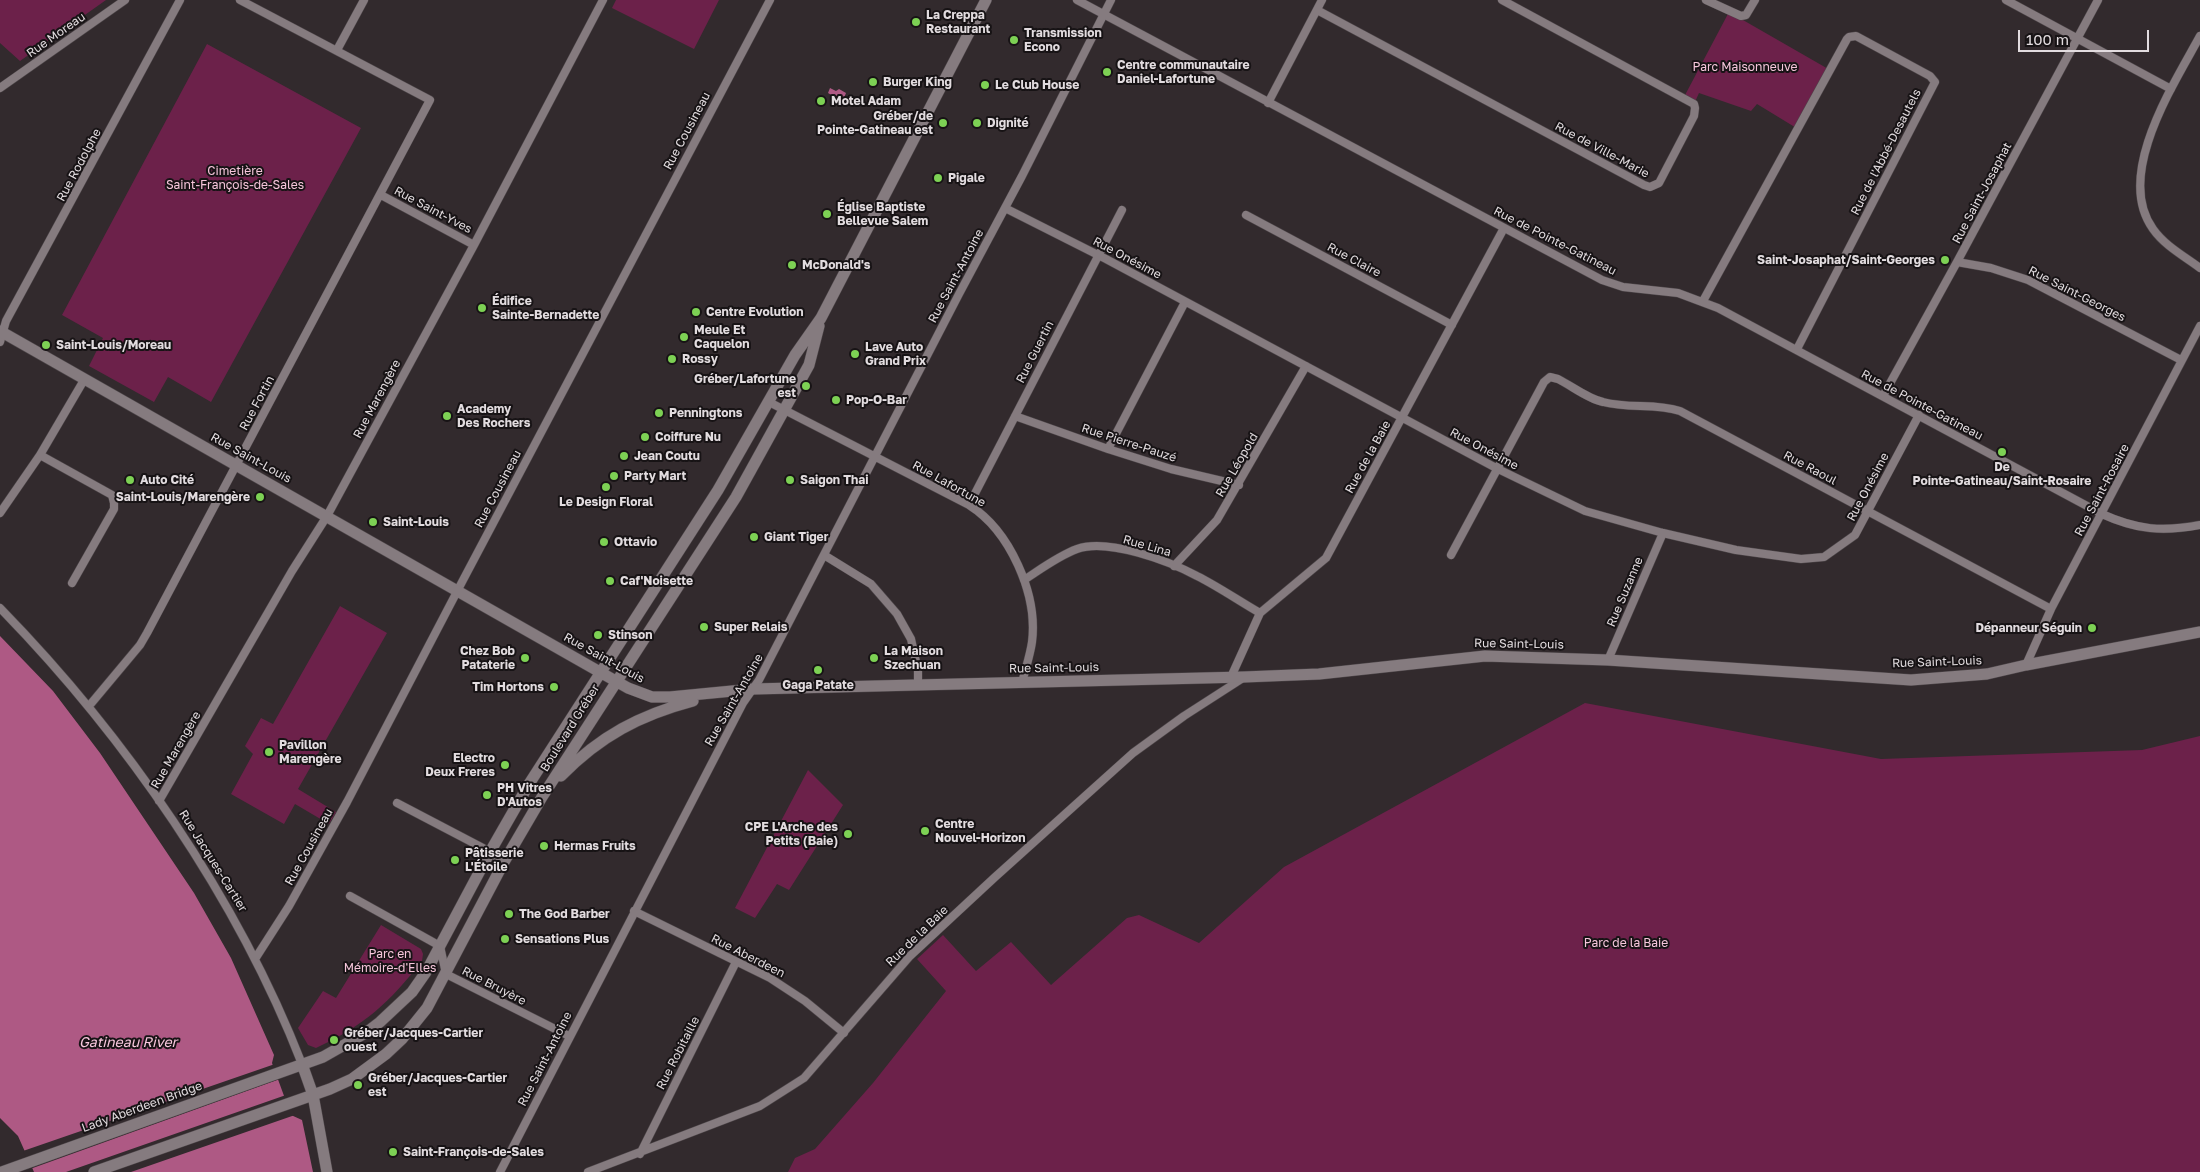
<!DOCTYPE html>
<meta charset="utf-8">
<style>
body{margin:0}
#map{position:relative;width:2200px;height:1172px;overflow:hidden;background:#322a2d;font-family:"Golos Text",sans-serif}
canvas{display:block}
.scale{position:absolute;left:2018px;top:30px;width:131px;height:22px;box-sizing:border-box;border:2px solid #e2dcdf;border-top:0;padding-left:6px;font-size:15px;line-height:18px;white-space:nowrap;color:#e2dcdf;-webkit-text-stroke:4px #171315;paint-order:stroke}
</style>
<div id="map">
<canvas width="2200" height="1172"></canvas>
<div class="scale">100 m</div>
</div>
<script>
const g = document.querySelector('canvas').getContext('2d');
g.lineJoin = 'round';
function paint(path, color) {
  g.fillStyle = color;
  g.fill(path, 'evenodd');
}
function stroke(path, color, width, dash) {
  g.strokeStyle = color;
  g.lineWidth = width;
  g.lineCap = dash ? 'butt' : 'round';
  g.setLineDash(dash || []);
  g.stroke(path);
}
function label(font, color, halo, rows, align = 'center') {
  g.font = font + ' "Golos Text",sans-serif';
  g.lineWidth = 4;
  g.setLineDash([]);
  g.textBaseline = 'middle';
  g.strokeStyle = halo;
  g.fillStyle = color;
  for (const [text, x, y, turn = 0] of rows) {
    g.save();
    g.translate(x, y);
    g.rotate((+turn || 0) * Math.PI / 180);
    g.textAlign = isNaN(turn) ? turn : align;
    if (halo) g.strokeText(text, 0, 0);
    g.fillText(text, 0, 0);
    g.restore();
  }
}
paint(new Path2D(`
 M0 0H106L20 61 0 43Z
 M616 0H719L694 49 612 8Z
 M1729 12 1830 70 1798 129 1757 104 1751 111 1699 93 1694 104 1684 97Z
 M207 44 361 128 211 402 168 377 154 402 89 366 103 338 62 315Z
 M340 606 387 633 298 789 336 812 329 824 295 804 284 824 231 794 253 754 245 746 261 718 273 724Z
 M1585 703 1881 759 2142 750 2200 736V1172H788L795 1158 815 1149 873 1083 946 991 917 959 943 935 976 971 1011 942 1051 985 1127 918 1139 915 1199 943 1284 867Z
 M808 770 843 805 789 890 777 884 755 918 735 908Z
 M381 925 421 949 423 954 422 961C390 1002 364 1026 316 1048L308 1045 298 1028 323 991 336 998Z`), '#6c214a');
paint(new Path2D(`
 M830 88 836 91 839 89 846 93 842 103 833 100V96L828 93Z
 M0 636 53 691 100 753 194 893 231 958 274 1055 272 1063 291 1115 302 1120 313 1172H34L18 1136 0 1118Z`), '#ae5984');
paint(new Path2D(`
 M275 1064 280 1079 30 1169 23 1151Z
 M286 1095 295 1115 131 1172H66Z`), '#322a2d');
const street = new Path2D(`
 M1077 0 1602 280 1623 287 1678 293 1718 308 2102 514C2137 530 2163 532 2200 525
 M1706 0 1741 16 1746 15 1755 0
 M2006 0 2171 89
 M1317 10 1644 185 1650 187 1659 183 1694 116 1695 108 1694 104 1502 0
 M2200 36C2174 84 2114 175 2153 229 2165 246 2184 256 2200 268
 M337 50 364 0
 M0 88 125 0
 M1268 103 1322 0
 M381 195 474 245
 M1005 208 1106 259 1498 469 1585 511 1663 533 1736 550 1801 559 1824 557 1855 535 1919 415
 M1246 215 1452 325
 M1957 262 1991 268 2028 280 2181 360
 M1703 301 1847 39 1849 37 1856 36 1930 76 1935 82 1797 349
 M0 342 6 321 180 0
 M1883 396 1957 262 2098 0
 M769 402 969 505C1010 531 1038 594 1032 642 1030 656 1025 670 1022 683
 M1015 416 1108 449 1171 469 1239 485
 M1108 449 1185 302
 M40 455 112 495 114 503V509L72 583
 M969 505 1122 210
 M0 513 40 455 84 380
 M824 555 871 584 897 614 911 639 918 671V684
 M1451 555 1544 382 1550 377 1558 379C1572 386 1588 399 1603 402 1629 409 1655 403 1680 411L2051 609
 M1174 566 1217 520 1306 366
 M1024 580C1041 569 1058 556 1077 549 1108 538 1169 561 1197 576 1219 587 1239 601 1260 613
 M0 608C125 736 237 897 302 1064
 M1608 660 1663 533
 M2026 665 2051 609 2200 326
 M1231 677 1260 613 1326 558 1504 228
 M89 706 140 645 147 633 430 100 240 0
 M159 801 292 571 327 516 474 245 603 0
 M397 803 483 848 504 862
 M350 896 440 946 446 974 569 1036
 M634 911 770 978 805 1001 844 1033
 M255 959 289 906 347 802 462 582 770 0
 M640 1154 736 962
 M500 1172 743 703 759 680 959 294 1022 176 1111 0
 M588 1172 760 1106 804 1078 910 956 994 878 1133 753 1184 716 1243 678`);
const secondary = new Path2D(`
 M0 331 628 688 652 697H670L753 689 1244 677 1319 674 1485 656 1608 660 1911 680 1987 674 2026 665 2200 632
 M561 776C600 736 640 715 693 701
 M302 1064 313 1095 327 1172
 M2 1172 323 1057 367 1032 380 1022 412 992 426 972 490 852 529 784 718 490 795 355 821 318 986 0
 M94 1172 330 1089 352 1079 386 1054 402 1039 427 1008 504 862 542 797 736 497 809 365 819 326`);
stroke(street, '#4e474a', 9);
stroke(secondary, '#4e474a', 12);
stroke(street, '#857b7f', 8);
stroke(secondary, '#857b7f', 11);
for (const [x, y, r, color] of [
 [916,22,5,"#7dd154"],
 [1014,40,5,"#7dd154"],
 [1107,72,5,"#7dd154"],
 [873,82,5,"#7dd154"],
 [985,85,5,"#7dd154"],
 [821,101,5,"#7dd154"],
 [943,123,5,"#7dd154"],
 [977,123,5,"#7dd154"],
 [938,178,5,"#7dd154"],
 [827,214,5,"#7dd154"],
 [1945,260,5,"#7dd154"],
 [792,265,5,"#7dd154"],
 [482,308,5,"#7dd154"],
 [696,312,5,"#7dd154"],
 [684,337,5,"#7dd154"],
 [46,345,5,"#7dd154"],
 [855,354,5,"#7dd154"],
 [672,359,5,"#7dd154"],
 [806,386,5,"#7dd154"],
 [836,400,5,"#7dd154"],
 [659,413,5,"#7dd154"],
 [447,416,5,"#7dd154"],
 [645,437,5,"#7dd154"],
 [2002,452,5,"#7dd154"],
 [624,456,5,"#7dd154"],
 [614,476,5,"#7dd154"],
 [130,480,5,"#7dd154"],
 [790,480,5,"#7dd154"],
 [606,487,5,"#7dd154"],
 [260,497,5,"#7dd154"],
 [373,522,5,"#7dd154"],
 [754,537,5,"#7dd154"],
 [604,542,5,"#7dd154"],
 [610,581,5,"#7dd154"],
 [704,627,5,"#7dd154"],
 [2092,628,5,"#7dd154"],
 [598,635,5,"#7dd154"],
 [525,658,5,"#7dd154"],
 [874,658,5,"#7dd154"],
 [818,670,5,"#7dd154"],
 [554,687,5,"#7dd154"],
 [269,752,5,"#7dd154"],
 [505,765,5,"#7dd154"],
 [487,795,5,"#7dd154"],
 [925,831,5,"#7dd154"],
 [848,834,5,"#7dd154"],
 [544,846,5,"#7dd154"],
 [455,860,5,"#7dd154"],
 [509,914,5,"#7dd154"],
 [505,939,5,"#7dd154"],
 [334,1040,5,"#7dd154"],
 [358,1085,5,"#7dd154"],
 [393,1152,5,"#7dd154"]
]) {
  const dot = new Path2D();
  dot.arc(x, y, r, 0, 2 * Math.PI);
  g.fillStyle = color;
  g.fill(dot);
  stroke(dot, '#171315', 2);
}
label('bold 12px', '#e2dcdf', '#171315', [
 ["La Creppa",926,15],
 ["Restaurant",926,29],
 ["Transmission",1024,33],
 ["Econo",1024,47],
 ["Centre communautaire",1117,65],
 ["Daniel-Lafortune",1117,79],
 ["Burger King",883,82],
 ["Le Club House",995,85],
 ["Motel Adam",831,101],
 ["Gréber/de",933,116,"right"],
 ["Pointe-Gatineau est",933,130,"right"],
 ["Dignité",987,123],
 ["Pigale",948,178],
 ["Église Baptiste",837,207],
 ["Bellevue Salem",837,221],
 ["Saint-Josaphat/Saint-Georges",1935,260,"right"],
 ["McDonald's",802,265],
 ["Édifice",492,301],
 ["Sainte-Bernadette",492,315],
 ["Centre Evolution",706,312],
 ["Meule Et",694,330],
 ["Caquelon",694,344],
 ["Saint-Louis/Moreau",56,345],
 ["Lave Auto",865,347],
 ["Grand Prix",865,361],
 ["Rossy",682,359],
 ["Gréber/Lafortune",796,379,"right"],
 ["est",796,393,"right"],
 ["Pop-O-Bar",846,400],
 ["Academy",457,409],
 ["Des Rochers",457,423],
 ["Penningtons",669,413],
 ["Coiffure Nu",655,437],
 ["Jean Coutu",634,456],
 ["De",2002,467,"center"],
 ["Pointe-Gatineau/Saint-Rosaire",2002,481,"center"],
 ["Party Mart",624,476],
 ["Auto Cité",140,480],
 ["Saigon Thai",800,480],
 ["Saint-Louis/Marengère",250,497,"right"],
 ["Le Design Floral",606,502,"center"],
 ["Saint-Louis",383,522],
 ["Giant Tiger",764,537],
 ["Ottavio",614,542],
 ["Caf'Noisette",620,581],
 ["Super Relais",714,627],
 ["Dépanneur Séguin",2082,628,"right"],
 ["Stinson",608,635],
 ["Chez Bob",515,651,"right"],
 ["Pataterie",515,665,"right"],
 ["La Maison",884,651],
 ["Szechuan",884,665],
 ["Gaga Patate",818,685,"center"],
 ["Tim Hortons",544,687,"right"],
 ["Pavillon",279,745],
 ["Marengère",279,759],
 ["Electro",495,758,"right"],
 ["Deux Freres",495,772,"right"],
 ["PH Vitres",497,788],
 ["D'Autos",497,802],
 ["Centre",935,824],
 ["Nouvel-Horizon",935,838],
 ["CPE L'Arche des",838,827,"right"],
 ["Petits (Baie)",838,841,"right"],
 ["Hermas Fruits",554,846],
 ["Pâtisserie",465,853],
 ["L'Étoile",465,867],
 ["The God Barber",519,914],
 ["Sensations Plus",515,939],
 ["Gréber/Jacques-Cartier",344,1033],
 ["ouest",344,1047],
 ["Gréber/Jacques-Cartier",368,1078],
 ["est",368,1092],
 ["Saint-François-de-Sales",403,1152]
], 'left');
label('12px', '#e2dcdf', '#171315', [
 ["Rue Moreau",56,35,-35],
 ["Rue Cousineau",687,131,-62],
 ["Rue de Ville-Marie",1602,150,28],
 ["Rue de l'Abbé-Desautels",1886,152,-63],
 ["Rue Rodolphe",79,165,-62],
 ["Rue Saint-Josaphat",1982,193,-62],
 ["Rue Saint-Yves",433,210,28],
 ["Rue de Pointe-Gatineau",1555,241,27],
 ["Rue Onésime",1127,258,28],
 ["Rue Claire",1354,260,28],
 ["Rue Saint-Antoine",956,276,-62],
 ["Rue Saint-Georges",2077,294,27],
 ["Rue Guertin",1035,352,-63],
 ["Rue Marengère",377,399,-62],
 ["Rue Fortin",257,403,-62],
 ["Rue de Pointe-Gatineau",1922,405,28],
 ["Rue Pierre-Pauzé",1129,443,18],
 ["Rue Onésime",1484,449,28],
 ["Rue de la Baie",1368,457,-61],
 ["Rue Saint-Louis",251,458,29],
 ["Rue Léopold",1237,465,-60],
 ["Rue Raoul",1810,468,28],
 ["Rue Lafortune",949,484,29],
 ["Rue Onésime",1868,487,-62],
 ["Rue Cousineau",498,489,-62],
 ["Rue Saint-Rosaire",2102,490,-62],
 ["Rue Lina",1147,546,16],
 ["Rue Suzanne",1625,592,-67],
 ["Rue Saint-Louis",1519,644,1],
 ["Rue Saint-Louis",604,658,29],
 ["Rue Saint-Louis",1937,662,-2],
 ["Rue Saint-Louis",1054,668,-1],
 ["Rue Saint-Antoine",734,700,-60],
 ["Boulevard Gréber",570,728,-58],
 ["Rue Marengère",176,750,-60],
 ["Rue Cousineau",309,847,-61],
 ["Rue Jacques-Cartier",213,861,58],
 ["Rue de la Baie",917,936,-44],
 ["Rue Aberdeen",748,956,27],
 ["Rue Bruyère",494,986,27],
 ["Rue Robitaille",678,1053,-63],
 ["Rue Saint-Antoine",545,1059,-63],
 ["Lady Aberdeen Bridge",142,1107,-20]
]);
label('12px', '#f6c6db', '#171315', [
 ["Parc Maisonneuve",1745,67],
 ["Cimetière",235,171],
 ["Saint-François-de-Sales",235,185],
 ["Parc de la Baie",1626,943],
 ["Parc en",390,954],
 ["Mémoire-d'Elles",390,968]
]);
label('italic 14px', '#f8c7dd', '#171315', [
 ["Gatineau River",128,1043]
]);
</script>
